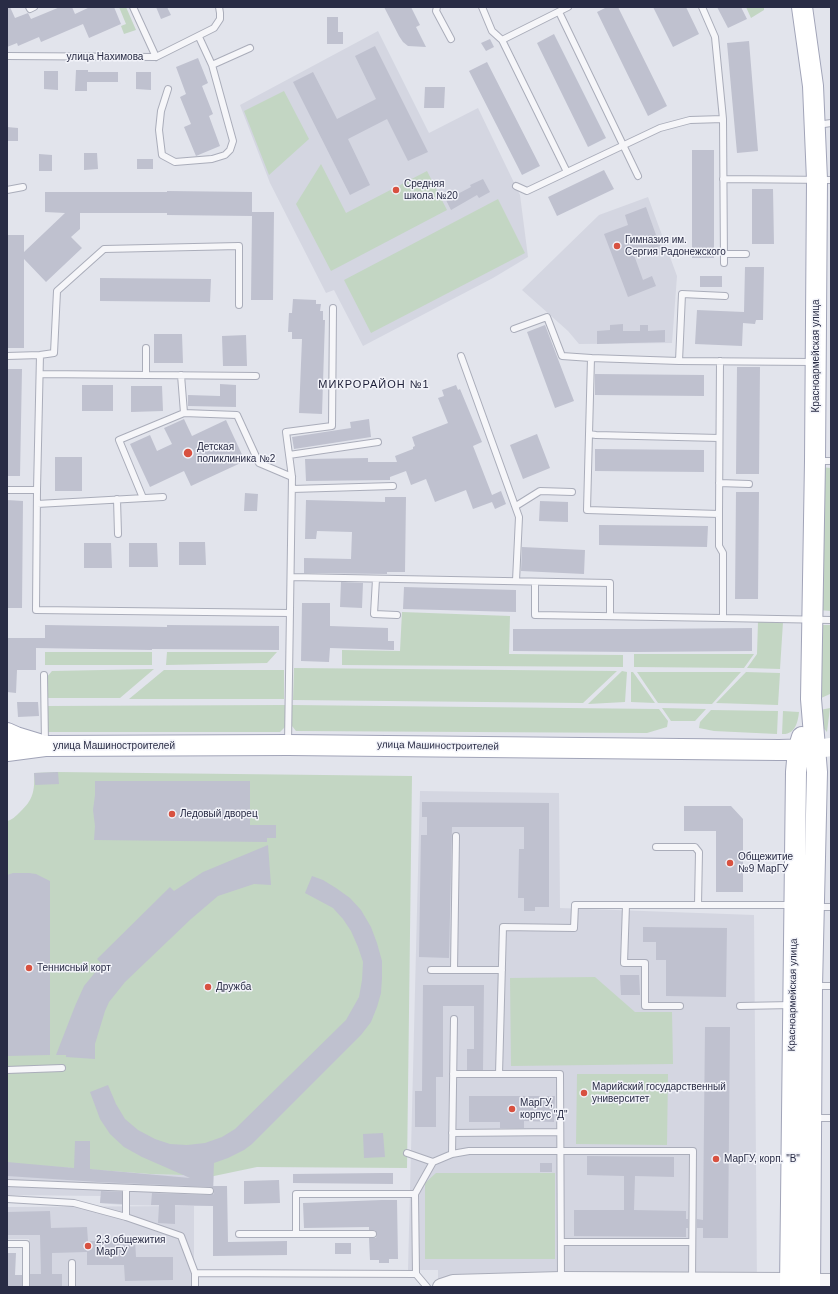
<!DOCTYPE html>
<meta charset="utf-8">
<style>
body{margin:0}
#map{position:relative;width:838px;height:1294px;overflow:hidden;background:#e2e4ec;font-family:Arial,sans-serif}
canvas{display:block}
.frame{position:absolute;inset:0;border:8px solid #292c45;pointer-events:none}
</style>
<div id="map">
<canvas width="838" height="1294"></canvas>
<div class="frame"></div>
</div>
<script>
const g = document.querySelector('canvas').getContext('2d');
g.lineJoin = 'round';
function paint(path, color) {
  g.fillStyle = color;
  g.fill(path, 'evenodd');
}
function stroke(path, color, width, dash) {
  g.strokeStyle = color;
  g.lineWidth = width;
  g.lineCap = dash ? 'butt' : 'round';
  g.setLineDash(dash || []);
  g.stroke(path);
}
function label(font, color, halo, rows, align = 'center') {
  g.font = font + ' Arial,sans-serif';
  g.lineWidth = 3;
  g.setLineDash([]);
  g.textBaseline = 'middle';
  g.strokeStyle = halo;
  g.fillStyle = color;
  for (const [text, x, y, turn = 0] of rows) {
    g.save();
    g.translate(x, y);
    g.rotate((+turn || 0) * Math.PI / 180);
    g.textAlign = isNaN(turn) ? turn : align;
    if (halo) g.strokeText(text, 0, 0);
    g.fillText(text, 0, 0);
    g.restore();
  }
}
paint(new Path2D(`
 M378 31 429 133 478 108 520 195 528 257 493 278 363 346 334 290 326 293 270 183 240 105Z
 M648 197 677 276 672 343 579 344 568 331 522 290 599 215Z
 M420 791 559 793 560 908 754 915 757 1287H438V1270H408Z
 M7 1162 150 1174 214 1176 213 1206H194V1287H29V1239H7V1207L193 1206 122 1205 100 1203 101 1196 7 1195Z`), '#d4d6e1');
paint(new Path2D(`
 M119 7H126L136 30 124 34 121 26 126 24Z
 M746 7H764V10L751 18Z
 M284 91 309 139 269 175 244 111Z
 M321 164 346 213 427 171 447 210 331 271 296 204Z
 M498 199 525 253 371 333 344 280Z
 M820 467 831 468V611L819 610Z
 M402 612 510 616 509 654 623 655V667L342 665V650L400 651Z
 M758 622H783L780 669 747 668 757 654Z
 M821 625H831L830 694 819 699Z
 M45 652H152V665H45Z
 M167 652H277L267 663 166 665Z
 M634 654H754L744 668 634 667Z
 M294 668 617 671 583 703 293 700Z
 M154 669 120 698H46V678L52 671Z
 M164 670H284V699H129Z
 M622 671 627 672 625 702 588 704Z
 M631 672H633L655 703 631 702Z
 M637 672H741L712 704 658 703Z
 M746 672 780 673 778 705 716 703Z
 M285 705V727L280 732H48V706Z
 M292 705 659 709 668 721 667 727 647 733 296 731 292 726Z
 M662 708 706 709 695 721H671Z
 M830 708 827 732 819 723 820 710Z
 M711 710 778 711 777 734 714 731 699 728 700 722Z
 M783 711 799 712C798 722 795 735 782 734Z
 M58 772 412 776 407 1168 257 1167 214 1176 150 1174 7 1163V821C12 820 16 816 20 812 33 800 35 791 34 773Z
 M595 977 635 1012H672L673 1064 511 1066 510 978Z
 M577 1074H668L667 1145 576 1144Z
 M436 1173H555V1259H425V1183Z`), '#c3d6c3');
paint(new Path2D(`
 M7 7H10L15 18 28 13 31 19 60 7H72L75 14 90 7H114L121 24 89 38 83 24 41 42 39 37 18 46 17 43 7 47Z
 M156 7H167L171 15 161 19Z
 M384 7H411L420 25 416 27 426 47 408 46 403 42 399 36Z
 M607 7H618L667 106 648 116 597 12Z
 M653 7H686L699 34 673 47Z
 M717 7H741L747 19 728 28Z
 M327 17H338V32H343V44H327Z
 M554 34 606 138 588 147 537 43Z
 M490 39 494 47 486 51 481 43Z
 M749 41 758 151 737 153 727 43Z
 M375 46 428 152 408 161 387 119 348 139 370 185 350 195 293 82 313 72 337 119 376 99 355 56Z
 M198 58 208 83 202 86 213 114 209 116 220 146 196 156 184 127 191 124 180 97 186 94 176 67Z
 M487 62 540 166 522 175 469 71Z
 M76 70H88V72H118V82H87V91H75Z
 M44 71H58V90L44 89Z
 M136 72H151V90L136 89Z
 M425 87H445L444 108H424Z
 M7 127 18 128V141H7Z
 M692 150H714V258H692Z
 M84 153H97L98 169 84 170Z
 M39 154 52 155V171H39Z
 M137 159H153V169H137Z
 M604 170 614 189 557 216 548 197Z
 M483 179 490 192 479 198 477 195 451 210 446 200 471 187 470 185Z
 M752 189H773L774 244H752Z
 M167 191 252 192V212H274L273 300H251L252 216 167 215V213H80V229L71 237 82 248 46 282 24 259V348H7V235H24V252L65 213 45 212V192H167Z
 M646 207 660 246 634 255 643 280 652 276 656 286 628 297 604 234 628 225 625 215Z
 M745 267H764L763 320H756L755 324 743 323 742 346 695 344 697 310 744 312Z
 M700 276H722V287H700Z
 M100 278 211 279 210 302 100 301Z
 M293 299 316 300V304H321L320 311H323V320H325L322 414 299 413 302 339H292V332H288L289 313H292Z
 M623 324V331H640V325H648V331L665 330V342L597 344V331L610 330V325Z
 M545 325 574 401 555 408 527 332Z
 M154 334H182L183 363H154Z
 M246 335 247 366H223L222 336Z
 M737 367H760L759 474H736Z
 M7 369H22L20 476H7Z
 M595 374 704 375V396L595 395Z
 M220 384 236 385V407L188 406V395L220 396Z
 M82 385H113V411H82Z
 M456 385 458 390 460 389 482 442 473 446 492 495 501 491 506 504 495 509 492 502 473 509 466 490 435 502 426 479 411 485 406 471 390 477V480L306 481 305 459 368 458V462H397L395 456 413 449V447L415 446 412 437 448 423 438 398 444 396 442 390Z
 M131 386H162L163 411 131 412Z
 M184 419 192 436 226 420 245 461 191 486 184 471 150 487 130 444 150 435 157 451 172 444 164 428Z
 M369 419 371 437 294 449 292 437 351 428 350 422Z
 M537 434 550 468 523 479 510 445Z
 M595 449 704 450V472L595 471Z
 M55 457H82V491H55Z
 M736 492H759L758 599H735Z
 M245 493 258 494 257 511H244Z
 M385 497H406L405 572H387V574L304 573V558L351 559 352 532 317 531 316 539H305L306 500 385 502Z
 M7 500 23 501 22 608H7Z
 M540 501 568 502V522L539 521Z
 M599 525 708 526 707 547 599 545Z
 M179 542H205L206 565H179Z
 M84 543H111L112 568H84Z
 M129 543H157L158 567H129Z
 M522 547 585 550 584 574 521 571Z
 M341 582 363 583 362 608 340 607Z
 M404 587 516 590V612L403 609Z
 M302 603H330V626L388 628V641H394V650L330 648 329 662 301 661Z
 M45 625 167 627V625L279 626V650L152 649V650L36 648V670H17L16 693 7 692V638H45Z
 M752 628V651L636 652 513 651V629H638Z
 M17 702H38L39 716 18 717Z
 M58 772 59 784 35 785 34 773Z
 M95 781H250V825H276V838H267V842L94 840 95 826 93 810 95 795Z
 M422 802 549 803V907H535V911H524V898H518L519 849H524V827H452L449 958 419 957 421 835H427V817H422Z
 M684 806H731L743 819V892H716V831H684Z
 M268 845 271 885 254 884 218 896 191 919 125 982 109 1002 105 1011 95 1044V1059L66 1057V1055H56L75 1006 84 986 102 964 97 959 170 887 174 891 203 872Z
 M13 873H29L36 874 50 881V1055L7 1056V875Z
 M312 876 323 880 336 888 350 898 361 910 371 927 377 943 382 961V978L381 993 377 1007 371 1022 361 1035 252 1144 244 1150 228 1158 214 1163 213 1186H227L228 1242 287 1241V1255L213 1256V1206L175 1205V1224L158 1223 159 1205H151L152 1193 210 1195 214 1194V1189L211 1187 98 1182 7 1176V1162L74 1168 75 1141H90V1169L190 1178 142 1157 124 1147 110 1134 100 1119 90 1092 108 1085 116 1104 125 1119 138 1130 155 1139 170 1144 187 1145 205 1143 222 1137 235 1129 346 1020 359 997 362 980 363 962 358 947 351 931 343 919 333 908 305 893Z
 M643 927 727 928 726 997 666 996V960H656V942H643Z
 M620 975H639L640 995H621Z
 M423 985H484L483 1070H467V1049H474V1006H443V1077H436V1127H415V1091H422Z
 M705 1027H730L728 1238H703V1228H697V1219L703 1220Z
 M469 1096H555L554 1122 524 1121V1128H500V1122H469Z
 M383 1133 385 1157 364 1158 363 1134Z
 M587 1156 674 1157V1177L635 1176 634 1210 686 1211V1219H688V1228H686V1237L574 1236V1210H624V1176L587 1175Z
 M540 1163H552V1172H540Z
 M381 1173H393V1184L293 1183V1174Z
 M279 1180 280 1203 244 1204V1181Z
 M101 1191 122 1192V1204L100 1203Z
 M382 1200H397L398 1259H389V1263H379V1260H370L369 1238H376L377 1234 375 1230H369V1227L304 1228 303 1203Z
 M50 1211 51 1228 87 1227 88 1241 135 1240 136 1257H173V1280L125 1281 124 1265H87V1252L52 1253V1274H62V1287H30V1274H41L40 1235H7V1212Z
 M335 1243H351V1254H335Z
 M7 1253H16L15 1275H22V1287H7Z`), '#bfc1cf');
const service = new Path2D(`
 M29 7 30 9 34 7
 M133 7 156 57
 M437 7 436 11 451 39
 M482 7 492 31 502 40
 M702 7 715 37 723 119 724 263
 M559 12 638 176
 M7 56 156 57 214 28 220 19V13L219 7
 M212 65 250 48
 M168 89 161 111 159 130 162 155 175 162 212 159 225 155 230 150 233 141 212 65 199 37
 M817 125 831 123
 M567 172 502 40 568 7
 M723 179 831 180
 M516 186 527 191 660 128 690 120 723 119
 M7 190 23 187
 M724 254H746
 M514 329 547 317 562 356 591 358
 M146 348V375
 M40 355 37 490 36 610 290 613
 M7 356 40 355 54 353 57 291 104 249 239 246V305
 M461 356 519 517 516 581
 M679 361 682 294 725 296
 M720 361 719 514 587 510 591 358 679 361 812 362
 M40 374 256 376
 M181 375 184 413
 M589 434 596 435 719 438
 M289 455 378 442
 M818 461H831
 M719 483 749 484
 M292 489 393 486
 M7 490H37
 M143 498 119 440 184 413 237 415 259 463 292 477
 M117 499 118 534
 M37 504 163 497
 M516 506 540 491 572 492
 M719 514V546L723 553V618L831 620
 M291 577 610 583V616
 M376 579 374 614 397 615
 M535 582V615L723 618
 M44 675 45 744
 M288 743 292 477 286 432 332 426 333 308
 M656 847H695L699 852 698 905
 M626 905 624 963H645V1006H680
 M816 907H831
 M431 970H502
 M454 970 456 836
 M814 986H831
 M740 1006 792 1005
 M7 1070 62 1068
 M453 1074H560L561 1279
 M499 1074 503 927 574 928 575 905H791
 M815 1118H831
 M452 1133 560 1132
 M407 1153 433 1162
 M452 1154 454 1019
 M7 1183 210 1191
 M126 1188V1217
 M7 1199 74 1203 126 1217 181 1236 195 1273V1287
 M239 1234H373
 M296 1234V1194H415
 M561 1242H692
 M7 1244H26V1287
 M72 1263V1287
 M195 1273 416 1274
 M427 1287 416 1274 415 1194 433 1162 452 1154 469 1151H693L692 1280`);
const tertiary = new Path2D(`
 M810 1282H831
 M441 1287 453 1283 561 1280 790 1281`);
const primary = new Path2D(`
 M802 7 813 86 817 180 815 461 811 699 817 772 812 986 810 1287
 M7 733 16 737 39 744
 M7 751 45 746 288 745 779 750 816 749
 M790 1287 796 772 798 750 802 737`);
stroke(service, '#aaadba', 8);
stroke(tertiary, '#aaadba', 18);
stroke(primary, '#a1a4b8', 22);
stroke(service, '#f6f6f9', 6);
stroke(tertiary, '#f6f6f9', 16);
stroke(new Path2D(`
 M816 749 831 747`), '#fff', 18);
stroke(primary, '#fff', 20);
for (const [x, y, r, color] of [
 [396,190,4,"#d85140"],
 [617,246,4,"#d85140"],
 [188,453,5,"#d85140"],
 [172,814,4,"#d85140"],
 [730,863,4,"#d85140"],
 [29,968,4,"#d85140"],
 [208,987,4,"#d85140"],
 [584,1093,4,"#d85140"],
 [512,1109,4,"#d85140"],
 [716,1159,4,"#d85140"],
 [88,1246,4,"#d85140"]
]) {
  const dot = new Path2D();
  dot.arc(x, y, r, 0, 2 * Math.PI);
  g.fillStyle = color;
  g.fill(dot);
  stroke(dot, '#f2f3f9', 1.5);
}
label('10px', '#292c45', '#f2f3f9', [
 ["улица Нахимова",105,57],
 ["Красноармейская улица",816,356,-90],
 ["улица Машиностроителей",114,746],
 ["улица Машиностроителей",438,746,1],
 ["Красноармейская улица",793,995,-89]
]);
label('10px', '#292c45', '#f2f3f9', [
 ["Средняя",404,184],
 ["школа №20",404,196],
 ["Гимназия им.",625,240],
 ["Сергия Радонежского",625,252],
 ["Детская",197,447],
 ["поликлиника №2",197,459],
 ["Ледовый дворец",180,814],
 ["Общежитие",738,857],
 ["№9 МарГУ",738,869],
 ["Теннисный корт",37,968],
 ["Дружба",216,987],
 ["Марийский государственный",592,1087],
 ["университет",592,1099],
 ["МарГУ,",520,1103],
 ["корпус \"Д\"",520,1115],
 ["МарГУ, корп. \"В\"",724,1159],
 ["2,3 общежития",96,1240],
 ["МарГУ",96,1252]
], 'left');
g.letterSpacing = '1px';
label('11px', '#1b1d36', '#f2f3f9', [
 ["МИКРОРАЙОН №1",374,385]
]);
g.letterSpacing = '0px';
</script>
